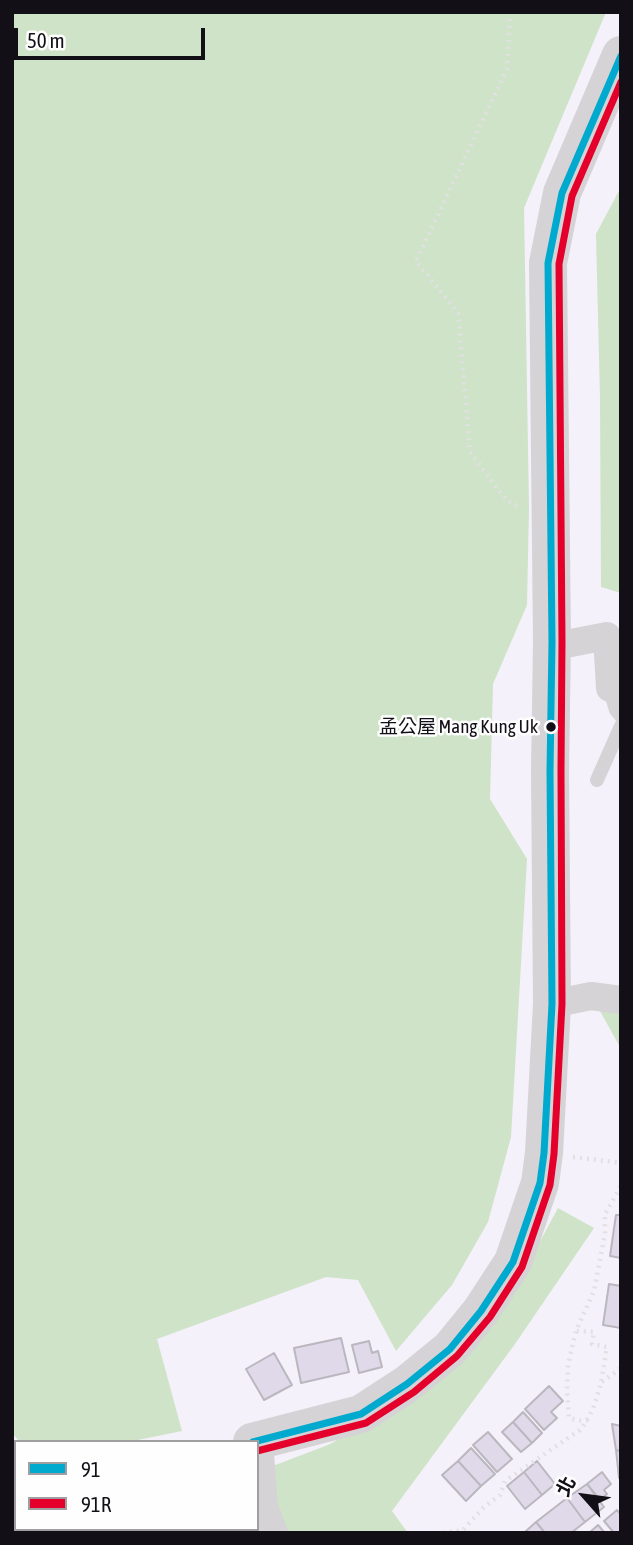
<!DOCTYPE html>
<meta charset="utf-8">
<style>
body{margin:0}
#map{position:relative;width:633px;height:1545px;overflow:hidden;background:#f4f1fa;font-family:"Asap Condensed","Noto Sans TC",sans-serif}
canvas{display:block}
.frame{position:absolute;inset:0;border:14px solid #120f16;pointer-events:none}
.legend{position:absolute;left:14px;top:1440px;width:245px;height:91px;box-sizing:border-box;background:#fefefe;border:2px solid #a09ea1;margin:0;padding:9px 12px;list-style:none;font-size:21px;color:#120f16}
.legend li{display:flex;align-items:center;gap:14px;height:35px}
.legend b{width:35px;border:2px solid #a09ea1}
.north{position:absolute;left:549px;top:1461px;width:70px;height:70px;-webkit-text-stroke:5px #fefefe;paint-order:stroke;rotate:298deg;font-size:19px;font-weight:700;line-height:28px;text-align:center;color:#120f16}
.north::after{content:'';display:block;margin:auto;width:24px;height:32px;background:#120f16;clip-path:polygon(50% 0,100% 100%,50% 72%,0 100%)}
.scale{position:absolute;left:14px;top:28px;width:191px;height:32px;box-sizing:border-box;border:4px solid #120f16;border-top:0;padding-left:9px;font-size:21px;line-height:24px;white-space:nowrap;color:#120f16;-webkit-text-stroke:5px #fefefe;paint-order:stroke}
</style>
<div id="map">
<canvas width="633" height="1545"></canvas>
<div class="frame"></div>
<ul class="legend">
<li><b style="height:9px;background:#00a9ce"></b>91</li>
<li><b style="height:9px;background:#e4002b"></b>91R</li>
</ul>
<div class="north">北</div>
<div class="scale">50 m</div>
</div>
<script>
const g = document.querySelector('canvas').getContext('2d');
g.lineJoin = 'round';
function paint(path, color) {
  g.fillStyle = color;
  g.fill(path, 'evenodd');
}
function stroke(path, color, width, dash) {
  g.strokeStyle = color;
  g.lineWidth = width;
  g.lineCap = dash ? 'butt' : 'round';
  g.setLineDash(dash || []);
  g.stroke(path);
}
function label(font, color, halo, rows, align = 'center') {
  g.font = font + ' "Asap Condensed","Noto Sans TC",sans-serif';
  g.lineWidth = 5;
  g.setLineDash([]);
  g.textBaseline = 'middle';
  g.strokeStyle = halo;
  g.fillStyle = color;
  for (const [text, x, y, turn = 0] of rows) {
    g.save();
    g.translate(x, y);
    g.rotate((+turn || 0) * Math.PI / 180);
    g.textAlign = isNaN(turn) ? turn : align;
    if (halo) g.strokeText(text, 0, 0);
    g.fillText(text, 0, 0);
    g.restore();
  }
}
paint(new Path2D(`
 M12 12H606L524 208 529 508 527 605 493 684 490 799 527 859 511 1137 488 1222 452 1285 396 1351 358 1280 326 1277 157 1339 182 1431 128 1442H20L12 1433Z
 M621 187V593L601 587 600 398 596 234Z
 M621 1009V1049L600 1011Z
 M558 1208 594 1228 515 1344 392 1511 408 1533H12V1502H16V1529H257V1472L328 1445 418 1396 501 1314Z`), '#cee3c7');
const building = new Path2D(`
 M616 1215H621V1258L610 1256Z
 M609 1284 621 1286V1328L603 1325Z
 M341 1338 349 1372 301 1383 294 1348Z
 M369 1341 372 1353 378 1351 382 1367 359 1373 352 1345Z
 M274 1353 292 1385 264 1400 246 1369Z
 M549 1386 563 1401 551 1412 557 1418 544 1430 525 1409Z
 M523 1412 542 1433 532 1443 513 1422Z
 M513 1422 532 1443 521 1452 502 1432Z
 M612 1424 621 1426V1451L616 1450Z
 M488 1432 512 1459 497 1472 473 1445Z
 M471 1448 495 1474 481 1486 458 1461Z
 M616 1450 621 1451V1479L619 1478Z
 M458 1461 481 1486 466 1501 442 1475Z
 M537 1461 555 1484 542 1495 524 1472Z
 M524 1472 542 1495 525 1509 507 1486Z
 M602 1472 611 1484 604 1490 607 1494 600 1500 587 1484Z
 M587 1484 604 1507 585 1522 567 1498Z
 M567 1498 585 1522 571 1533H545L536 1522Z
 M617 1510 621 1515V1533H614L604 1521Z
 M536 1522 545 1533H526L525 1532Z
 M598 1525 605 1533H589Z`);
paint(building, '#dfd9e9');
stroke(building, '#bab7bf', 2);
stroke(new Path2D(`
 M510 12 507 69 416 261 458 313 470 452 499 491 508 501 520 507
 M573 1157 621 1163
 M602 1382 621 1368
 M588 1420 582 1421 569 1418 567 1390 568 1365 576 1331 594 1291 605 1234V1214L621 1186
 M443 1533 463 1530 483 1508 500 1495 505 1481 580 1430C599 1407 602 1376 607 1347L592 1344 594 1332 576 1331`), '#e1e0e3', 4.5, [2, 5]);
stroke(new Path2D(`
 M610 690 616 710 621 716
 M597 780 621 726`), '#d5d3d6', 14);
stroke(new Path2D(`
 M552 642 571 643 607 636 610 688 621 693
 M552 1004 591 996 621 1000
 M259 1441 264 1507 274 1533`), '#d5d3d6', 28);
stroke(new Path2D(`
 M252 1442 361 1414 407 1384 450 1349 481 1311 513 1262 540 1183 544 1153 552 1004 550 771 552 642 548 263 562 193 621 55
 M12 1478H16`), '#d5d3d6', 38);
stroke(new Path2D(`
 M253 1442 361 1414 407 1384 450 1349 481 1311 513 1262 540 1183 544 1153 552 1004 550 771 552 642 548 263 562 193 621 56`), '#00a9ce', 7);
stroke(new Path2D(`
 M257 1451 366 1423 414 1392 457 1356 490 1317 522 1267 550 1185 554 1154 562 1004 561 771 562 642 559 264 572 196 621 82`), '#e4002b', 7);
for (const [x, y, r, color] of [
 [551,727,6,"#120f16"]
]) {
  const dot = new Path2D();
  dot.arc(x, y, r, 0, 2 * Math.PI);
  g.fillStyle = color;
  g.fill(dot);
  stroke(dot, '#fefefe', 2.5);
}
label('19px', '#120f16', '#fefefe', [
 ["孟公屋 Mang Kung Uk",538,727]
], 'right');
</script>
